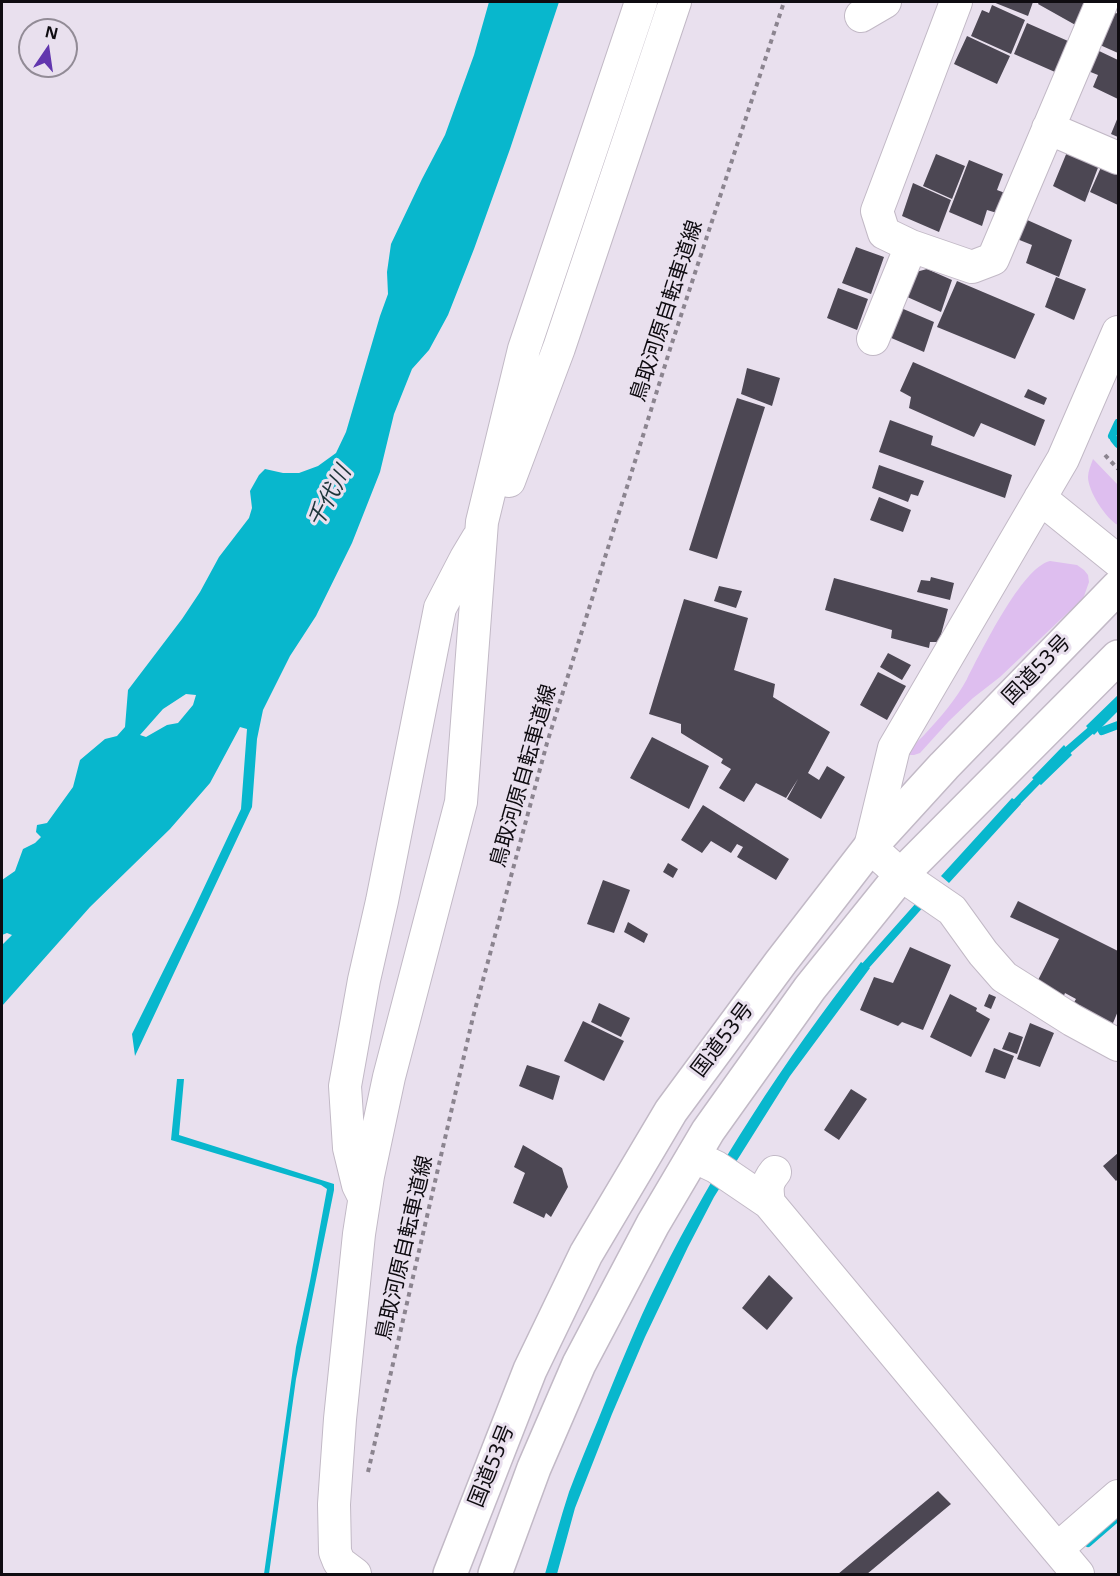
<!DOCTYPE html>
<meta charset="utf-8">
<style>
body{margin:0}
#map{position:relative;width:1120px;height:1576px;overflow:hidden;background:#e9e0ee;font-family:"Noto Sans",sans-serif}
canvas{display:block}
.frame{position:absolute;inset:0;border:3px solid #0f0c11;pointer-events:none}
.north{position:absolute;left:18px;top:18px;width:60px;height:60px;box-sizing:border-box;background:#e9e0ee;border:2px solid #928b96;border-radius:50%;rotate:13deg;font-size:16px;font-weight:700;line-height:24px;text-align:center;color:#0f0c11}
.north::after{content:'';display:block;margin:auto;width:21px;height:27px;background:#6236ae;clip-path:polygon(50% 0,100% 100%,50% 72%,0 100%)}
</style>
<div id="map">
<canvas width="1120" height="1576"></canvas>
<div class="frame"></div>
<div class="north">N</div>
</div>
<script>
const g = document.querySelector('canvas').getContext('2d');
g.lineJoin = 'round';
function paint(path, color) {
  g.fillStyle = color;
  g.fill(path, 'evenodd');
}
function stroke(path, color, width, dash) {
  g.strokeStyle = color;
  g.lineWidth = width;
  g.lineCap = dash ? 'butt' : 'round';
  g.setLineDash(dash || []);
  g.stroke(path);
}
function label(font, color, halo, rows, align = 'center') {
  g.font = font + ' "Noto Sans","Noto Sans JP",sans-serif';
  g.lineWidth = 6;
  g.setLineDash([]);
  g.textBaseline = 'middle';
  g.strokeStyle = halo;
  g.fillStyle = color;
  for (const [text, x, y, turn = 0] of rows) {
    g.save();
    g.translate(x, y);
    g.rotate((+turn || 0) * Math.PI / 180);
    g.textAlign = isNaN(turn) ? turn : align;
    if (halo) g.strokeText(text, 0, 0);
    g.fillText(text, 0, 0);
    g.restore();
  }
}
paint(new Path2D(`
 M1093 459 1118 485V525C1106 519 1088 491 1088 477 1088 471 1091 465 1093 459Z
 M1050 561 1077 565 1084 570 1088 575 1089 582 1083 599 1060 620 1000 677 973 698 949 721 920 753 914 755H909C911 745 919 741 925 734 941 717 956 699 967 679 981 652 1022 567 1050 561Z`), '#debeef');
paint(new Path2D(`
 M489 2H559L510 149 474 249 448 315 429 350 412 369 394 414 380 472 352 543 316 616 290 656 263 710 257 739 252 807 135 1056 132 1034 193 911 241 809 247 729 240 727 210 783 170 829 90 907 2 1006V945L12 935 7 933 2 935V880L15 871 23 849 35 843 41 837 36 832 37 825 47 823 73 787 80 760 105 739 117 736 125 727 128 690 182 619 200 592 219 557 249 518 252 508 250 491 259 475 265 469 283 473H299L318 466 336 453 346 432 380 316 388 294 387 272 391 244 422 179 445 135 474 55ZM186 694 196 695 193 705 178 723 167 725 146 737 140 735 163 709Z
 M1118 695V711L1094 735 1086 726Z
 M1064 745 1072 755 1041 785 1032 778Z
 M1012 798 1021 804 949 883 941 876Z
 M861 962 870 968 790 1076 714 1197 688 1247 645 1337 612 1414 575 1508 557 1574H545C553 1547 560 1519 569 1492 578 1468 588 1444 598 1420 617 1373 636 1325 659 1279 715 1167 784 1061 861 962Z
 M177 1079H184L179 1135 334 1184V1190L296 1379 269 1574H264L296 1347 310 1281 327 1189 321 1185 171 1140Z`), '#08b7cd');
stroke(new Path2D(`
 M1112 436 1118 423
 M1114 439 1118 444
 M1102 731 1118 725
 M1060 757 1098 724
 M1010 809 1043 775
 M860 972 925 899
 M1088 1543 1118 1517`), '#08b7cd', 8);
paint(new Path2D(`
 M993 2H1033L1028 16Z
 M1039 2H1090L1079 27 1038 4Z
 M992 5 1025 20 1011 54 971 36 982 10 989 13Z
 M1114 12 1118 14V53L1100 45Z
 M1027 23 1068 41 1055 72 1014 54Z
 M967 36 1010 56 997 84 954 64Z
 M1097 50 1118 60V99L1093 87 1098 75 1088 71Z
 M1118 117V137L1111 134Z
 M1067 152 1099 165 1085 202 1053 186Z
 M936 154 965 166 952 199 923 186Z
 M969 160 1003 174 997 190 1005 193 997 213 987 210 982 226 949 212Z
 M1102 165 1118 173V205L1090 192Z
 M913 183 951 200 939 232 902 216Z
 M1025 219 1072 240 1059 277 1026 263 1032 245 1017 239Z
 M856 247 884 257 871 294 842 283Z
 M927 269 952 280 941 312 905 296 916 272Z
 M1056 277 1086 289 1074 320 1045 307Z
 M957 281 1035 314 1015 359 937 327Z
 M838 288 868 299 857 330 827 318Z
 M901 308 934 322 924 352 889 337Z
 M913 362 1045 420 1035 446 981 423 974 437 909 408 911 397 900 391Z
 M747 368 780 378 772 406 741 394Z
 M1028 389 1047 398 1044 405 1024 397Z
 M737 398 765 407 717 559 689 550Z
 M890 420 933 436 931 445 1012 475 1005 498 879 452Z
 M879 465 924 481 918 496 911 494 908 502 872 488Z
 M879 497 911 510 903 532 870 520Z
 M931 577 954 583 950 600 917 592 921 580 930 581Z
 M834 578 948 609 939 642H930L929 648 891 638 892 630 825 610Z
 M719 586 742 591 736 608 714 601Z
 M684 599 748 618 734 670 775 684 773 697 830 732 808 773 819 780 827 766 845 777 821 819 787 799 798 779 786 798 756 783 744 802 719 788 731 769 721 763 723 759 681 733V724L649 714Z
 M888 653 911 665 902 680 880 667Z
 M878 672 906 686 887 720 860 705Z
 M652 737 709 766 689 809 630 778Z
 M703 805 789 859 776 880 737 857 743 847 737 844 731 853 711 841 702 853 681 840Z
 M668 863 678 869 673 878 663 872Z
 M603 880 630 890 614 933 587 924Z
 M1018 901 1118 951V1011L1111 1028 1072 1006 1076 999 1065 993 1063 998 1037 982 1059 939 1010 917Z
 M628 922 648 934 644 943 624 932Z
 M910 947 951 965 923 1030 902 1022 898 1026 860 1010 874 977 893 983Z
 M950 994 977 1008 976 1011 990 1019 971 1057 930 1037Z
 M989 994 996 997 991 1009 984 1006Z
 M599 1003 630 1018 621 1037 591 1022Z
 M583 1021 624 1041 604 1081 564 1061Z
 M1030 1023 1054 1033 1040 1067 1017 1059Z
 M1009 1032 1023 1037 1017 1054 1002 1049Z
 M994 1048 1014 1056 1005 1079 985 1072Z
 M527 1065 560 1076 553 1100 519 1086Z
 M851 1089 867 1099 839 1140 824 1130Z
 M523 1145 562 1168 568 1187 551 1217 546 1213 544 1218 513 1203 525 1173 514 1167Z
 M1118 1153V1179L1116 1181 1103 1166Z
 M769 1275 793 1298 767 1330 742 1308Z
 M938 1491 951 1504 867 1574H838Z`), '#4c4753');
const minor = new Path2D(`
 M956 2 877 211 884 233 911 246 972 267 993 259 1102 2
 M861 16 885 2
 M1048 128 1118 158
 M1118 332 1063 459 894 748 870 847 901 875 952 910 983 953 1004 977 1072 1020 1118 1045
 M873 339 911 246
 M509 481 559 348 675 2
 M1040 498 1118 561
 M693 1156 716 1167 769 1203
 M775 1172C766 1183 767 1189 769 1203L1057 1549
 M363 1195 358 1185 349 1148 345 1086 364 980 382 901 440 608 466 558 478 538
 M355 1574 339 1562 335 1552 334 1504 340 1419 359 1234 368 1176 389 1077 461 802 482 522 524 349 641 2
 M1078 1574 1057 1549 1118 1496`);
const trunk = new Path2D(`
 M450 1574 530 1370 586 1254 671 1111 781 962 870 847 944 766 1118 587
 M495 1574 534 1468 579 1364 653 1224 708 1131 810 988 901 875 1118 657`);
stroke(minor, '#c2b9c6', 34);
stroke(trunk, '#c2b9c6', 36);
stroke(new Path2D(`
 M1105 455 1118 469
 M368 1472 473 1017 547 743 671 346 784 2`), '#8b848f', 4, [4.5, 4.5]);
stroke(minor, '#fff', 32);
stroke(trunk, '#fff', 33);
label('21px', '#0f0c11', '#e9e0ee', [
 ["鳥取河原自転車道線",667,311,-72],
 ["国道53号",1037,670,-46],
 ["鳥取河原自転車道線",524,776,-74],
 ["国道53号",723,1040,-53],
 ["鳥取河原自転車道線",405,1248,-77],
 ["国道53号",492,1466,-68]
]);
label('italic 22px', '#1d3539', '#e9e0ee', [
 ["千代川",330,497,-62]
]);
</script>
